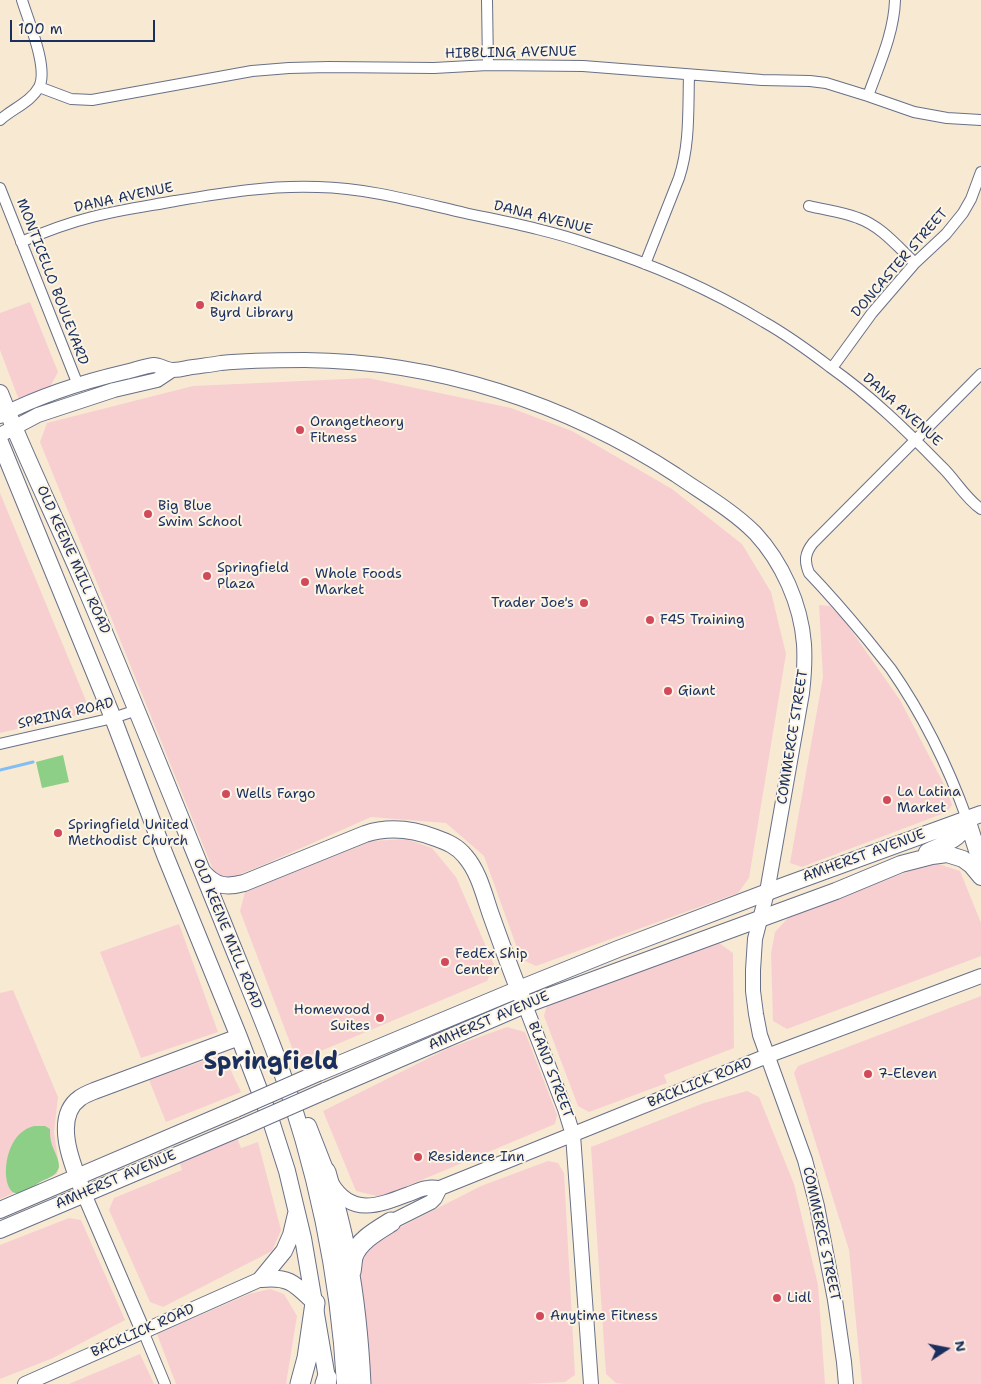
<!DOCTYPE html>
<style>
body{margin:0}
#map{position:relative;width:981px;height:1384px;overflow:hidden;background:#f8e9d2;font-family:"Shantell Sans",sans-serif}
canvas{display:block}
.north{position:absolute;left:921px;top:1324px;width:50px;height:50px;-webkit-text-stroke:4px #fcf5e5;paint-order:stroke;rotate:79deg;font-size:14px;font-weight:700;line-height:20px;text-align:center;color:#1b2f5e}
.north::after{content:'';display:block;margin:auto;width:18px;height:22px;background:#1b2f5e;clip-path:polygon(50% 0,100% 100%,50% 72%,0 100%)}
.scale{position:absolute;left:10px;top:20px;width:145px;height:22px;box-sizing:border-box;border:2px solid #1b2f5e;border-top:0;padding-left:6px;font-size:15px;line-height:18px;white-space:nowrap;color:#1b2f5e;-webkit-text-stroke:4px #fcf5e5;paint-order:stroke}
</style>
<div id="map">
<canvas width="981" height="1384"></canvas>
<div class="north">N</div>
<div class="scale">100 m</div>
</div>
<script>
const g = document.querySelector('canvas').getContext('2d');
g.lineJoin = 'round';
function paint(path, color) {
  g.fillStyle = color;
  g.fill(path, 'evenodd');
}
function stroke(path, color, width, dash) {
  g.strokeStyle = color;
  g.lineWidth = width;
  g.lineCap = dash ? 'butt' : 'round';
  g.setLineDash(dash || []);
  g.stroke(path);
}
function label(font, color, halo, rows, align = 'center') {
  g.font = font + ' "Shantell Sans",sans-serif';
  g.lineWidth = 4;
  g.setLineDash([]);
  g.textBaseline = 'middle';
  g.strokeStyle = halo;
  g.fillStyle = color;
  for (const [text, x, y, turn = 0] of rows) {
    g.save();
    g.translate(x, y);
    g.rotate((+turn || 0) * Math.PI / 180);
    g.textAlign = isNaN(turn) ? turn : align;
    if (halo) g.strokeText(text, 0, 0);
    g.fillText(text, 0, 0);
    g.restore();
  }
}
paint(new Path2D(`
 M30 302 58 372 49 389 19 400 0 350V313Z
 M368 378 511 408 572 431 672 489 742 544 771 592 786 654 749 878 738 893 536 966 521 959 484 856 446 823 371 817 263 865 230 878 223 879 214 872 40 442 47 423 193 386Z
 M0 493 87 703V707L82 714 0 733Z
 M819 605 830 606 844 620 900 700 948 792 952 805 947 812 802 867 790 863 823 677Z
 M406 839 432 848 456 877 494 965 487 981 297 1061 240 911 245 892 372 841Z
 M933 862 960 871 981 923V956L787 1029 773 1021 771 954 775 932 788 918Z
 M179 924 218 1032 141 1058 100 952Z
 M719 943 733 953 734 1048 664 1075 667 1083 589 1112 578 1106 544 1016 547 1005Z
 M13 990 58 1097 54 1132 59 1166 57 1174 0 1199V993Z
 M981 996V1384H862L849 1250 794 1073 798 1066Z
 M507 1027 525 1032 557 1115 555 1124 381 1197 356 1191 323 1111 449 1048Z
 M223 1054 241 1092 166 1122 149 1080Z
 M747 1091 759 1097 794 1184 818 1285 825 1384H623L616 1383 606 1374 591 1147 704 1103Z
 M237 1138 241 1148 258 1142 281 1230 272 1251 163 1307 150 1302 109 1210 114 1198 182 1170 180 1163Z
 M548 1161 558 1163 564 1173 575 1375 565 1382 525 1384H371L357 1275 364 1253 389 1233 481 1186Z
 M69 1218 81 1220 125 1320 53 1358 0 1379V1245Z
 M270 1289 284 1294 297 1316 286 1384H176L157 1334 249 1294Z
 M140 1354 154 1384H69Z`), '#f7cfd1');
paint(new Path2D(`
 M63 755 69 782 42 788 36 762Z
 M34 1126H45L50 1129C50 1134 50 1139 52 1145 54 1151 59 1159 59 1167 57 1175 49 1178 42 1181 35 1185 26 1192 18 1193 0 1196 0 1134 34 1126Z`), '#8ecf87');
stroke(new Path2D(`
 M0 770 33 762`), '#80bef4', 3);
const street = new Path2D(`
 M487 0 488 65
 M39 87 71 99 92 100 252 71 289 68 329 67 434 68 488 65 583 66 762 80 810 81 826 83 868 96 914 112 947 118 981 120
 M868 96C879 65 894 33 895 0
 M0 120C12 109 31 102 39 87 49 69 28 20 22 0
 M0 188 78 385
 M809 206C825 210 843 212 858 218 881 226 898 247 915 263
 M21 242C44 232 68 223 92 217 119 210 148 206 175 201 223 193 270 185 318 187 368 188 417 202 465 213 506 222 549 230 589 244 649 263 710 289 764 322 787 335 809 351 830 367 871 396 906 430 941 466 955 479 965 498 981 509
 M645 264 679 178C690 145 688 110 689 75
 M832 368 872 313 915 263 946 234 963 213 971 199 981 172
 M0 744 113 718 137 710
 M967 819C948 766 923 715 891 669 883 659 875 649 867 639 848 616 829 594 809 573 804 561 805 553 813 543L981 374
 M143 1331 165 1384`);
const secondary = new Path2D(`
 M0 416C39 396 82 382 125 372 134 370 145 366 154 365 160 365 166 370 173 370 177 370 183 369 187 368 199 366 210 365 221 363 249 360 277 360 305 360 436 361 566 403 676 475 702 493 732 510 755 533 782 562 801 604 804 644 805 660 804 676 802 693L767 892 755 939 753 970V991L756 1014 760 1035 805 1160 817 1206 835 1300 844 1362 846 1384
 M0 435 38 415 114 390 157 380 172 370
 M525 1005 565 1109 573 1135 591 1384
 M332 1184C352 1217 380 1205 409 1194 415 1192 422 1188 428 1188 431 1187 436 1188 440 1188L767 1056 981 976
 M84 1194 143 1331
 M391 1222 431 1202 435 1198 440 1188
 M25 1384 261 1279`);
const primary = new Path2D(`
 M0 393C25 457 56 519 83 582 131 694 176 807 222 920 240 966 260 1012 277 1058 315 1163 339 1273 345 1384
 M0 442 113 718 165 855 239 1037 271 1121 287 1171 303 1238 328 1384
 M967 819 981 863
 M927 852C945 843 963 840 967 819
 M203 872C215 886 226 888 244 883L365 834C389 826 413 829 436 838 447 842 457 846 465 856 479 872 484 895 491 915 501 943 511 971 522 998
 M318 1073 519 989 618 949 786 885 981 814
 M325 1091 525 1005 836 891 901 864 932 856 947 854 963 859 971 865 981 877
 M308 1126 326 1172
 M84 1194C74 1169 51 1118 80 1098 84 1095 89 1093 94 1091L239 1037
 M0 1210 236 1109
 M0 1230 243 1127
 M261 1279 284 1251 291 1235 296 1214
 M261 1279C290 1276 295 1284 315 1303`);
const highway = new Path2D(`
 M326 1172C334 1201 342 1229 347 1258 355 1300 359 1342 361 1384
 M351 1272C352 1267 352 1262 353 1257 358 1241 378 1230 391 1222
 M300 1384 307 1358 315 1303
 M325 1384 327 1378`);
stroke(street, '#687087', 12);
stroke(secondary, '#687087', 16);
stroke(primary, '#687087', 18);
stroke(highway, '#687087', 21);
stroke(street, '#fff', 10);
stroke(secondary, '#fff', 14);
stroke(primary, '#fff', 16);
stroke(highway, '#fff', 19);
const primaryBridge = new Path2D(`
 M236 1109 318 1073
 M243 1127 325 1091`);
stroke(primaryBridge, '#687087', 18, []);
stroke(primaryBridge, '#fff', 16);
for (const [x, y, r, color] of [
 [200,305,5,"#d1495b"],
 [300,430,5,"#d1495b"],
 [148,514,5,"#d1495b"],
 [207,576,5,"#d1495b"],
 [305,582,5,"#d1495b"],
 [584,603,5,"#d1495b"],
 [650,620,5,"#d1495b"],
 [668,691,5,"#d1495b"],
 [226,794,5,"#d1495b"],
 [887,800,5,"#d1495b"],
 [58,833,5,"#d1495b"],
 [445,962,5,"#d1495b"],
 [380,1018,5,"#d1495b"],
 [868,1074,5,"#d1495b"],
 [418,1157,5,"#d1495b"],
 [777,1298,5,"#d1495b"],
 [540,1316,5,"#d1495b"]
]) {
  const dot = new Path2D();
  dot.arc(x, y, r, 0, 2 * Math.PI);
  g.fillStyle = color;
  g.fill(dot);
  stroke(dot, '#fcf5e5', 2);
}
label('14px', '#1b2f5e', '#fcf5e5', [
 ["HIBBLING AVENUE",511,53,-1],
 ["DANA AVENUE",124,198,-12],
 ["DANA AVENUE",543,218,14],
 ["DONCASTER STREET",900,263,-49],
 ["MONTICELLO BOULEVARD",52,282,69],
 ["DANA AVENUE",902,410,42],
 ["OLD KEENE MILL ROAD",73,560,66],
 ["SPRING ROAD",66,714,-13],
 ["COMMERCE STREET",793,737,-81],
 ["AMHERST AVENUE",864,856,-20],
 ["OLD KEENE MILL ROAD",227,934,68],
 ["AMHERST AVENUE",489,1021,-23],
 ["BLAND STREET",550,1070,69],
 ["BACKLICK ROAD",700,1083,-22],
 ["AMHERST AVENUE",116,1180,-23],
 ["COMMERCE STREET",821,1234,78],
 ["BACKLICK ROAD",143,1331,-24]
]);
label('14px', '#1b2f5e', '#fcf5e5', [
 ["Richard",210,297],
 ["Byrd Library",210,313],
 ["Orangetheory",310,422],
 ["Fitness",310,438],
 ["Big Blue",158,506],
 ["Swim School",158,522],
 ["Springfield",217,568],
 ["Plaza",217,584],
 ["Whole Foods",315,574],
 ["Market",315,590],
 ["Trader Joe's",574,603,"right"],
 ["F45 Training",660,620],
 ["Giant",678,691],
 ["La Latina",897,792],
 ["Market",897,808],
 ["Wells Fargo",236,794],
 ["Springfield United",68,825],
 ["Methodist Church",68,841],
 ["FedEx Ship",455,954],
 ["Center",455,970],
 ["Homewood",370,1010,"right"],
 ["Suites",370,1026,"right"],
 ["7-Eleven",878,1074],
 ["Residence Inn",428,1157],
 ["Lidl",787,1298],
 ["Anytime Fitness",550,1316]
], 'left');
label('bold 24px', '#1b2f5e', '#fcf5e5', [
 ["Springfield",271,1063]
]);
</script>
